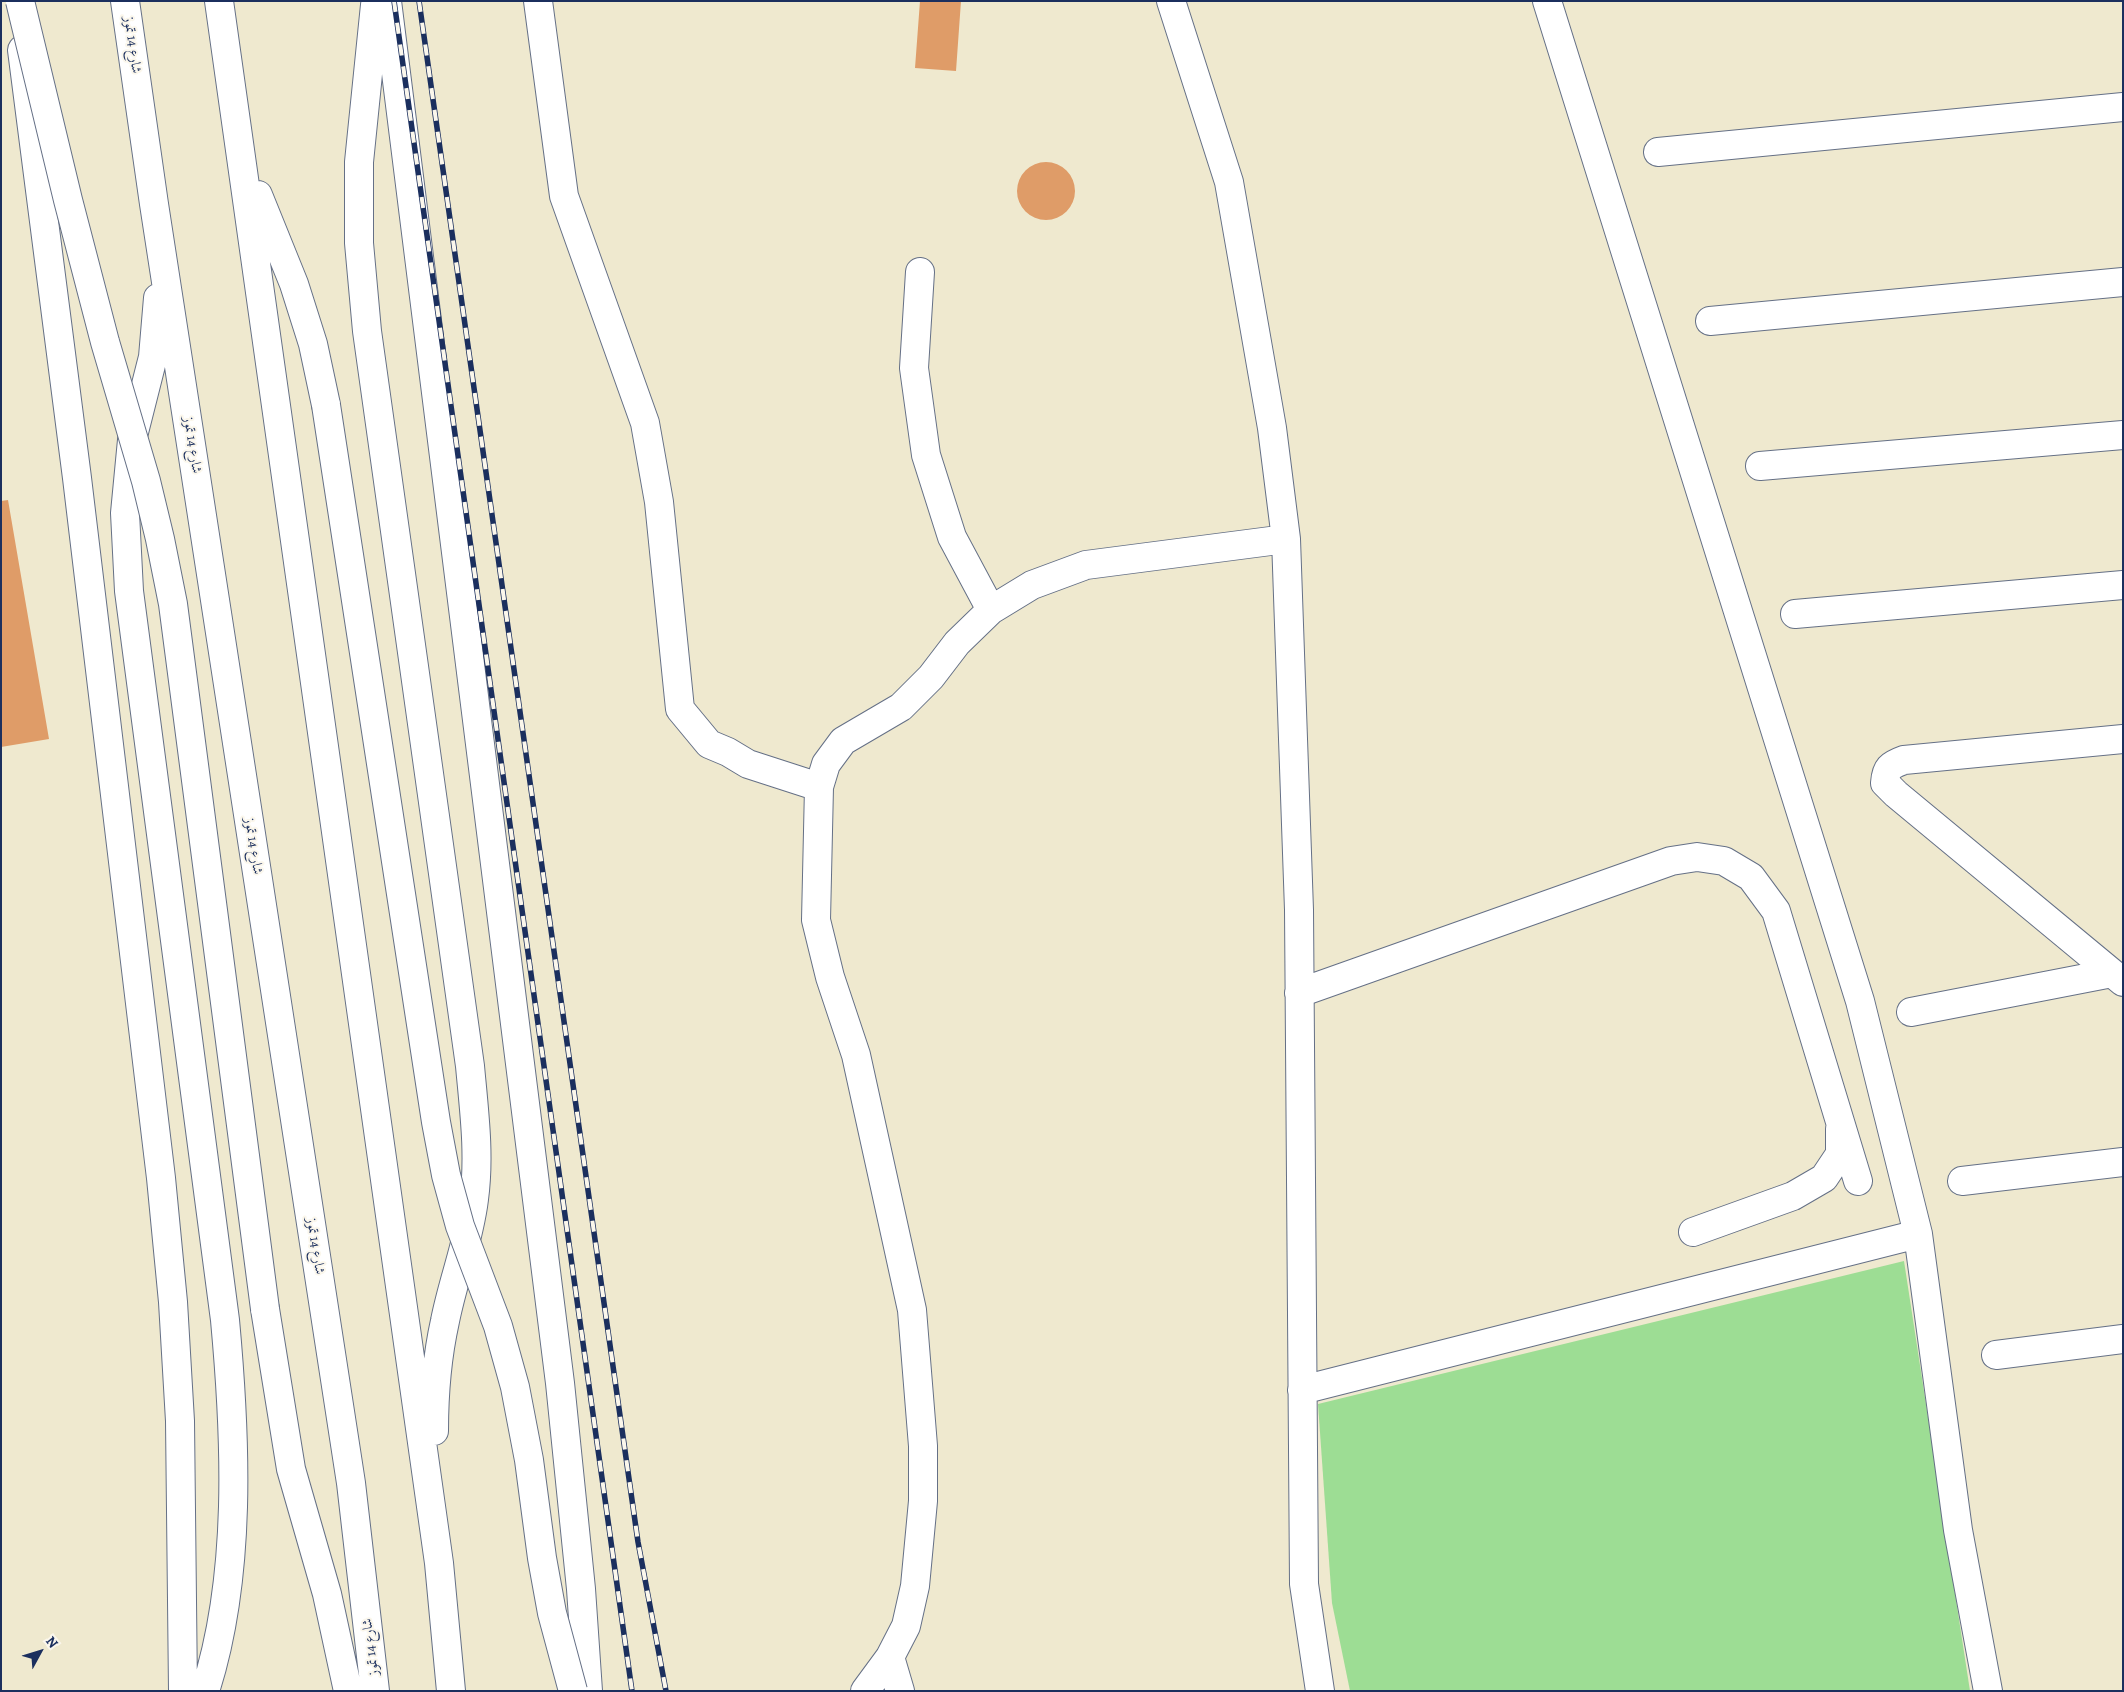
<!DOCTYPE html>
<meta charset="utf-8">
<style>
body{margin:0}
#map{position:relative;width:2124px;height:1692px;overflow:hidden;background:#efe9cf;font-family:Alegreya,serif}
canvas{display:block}
.frame{position:absolute;inset:0;border:2px solid #1b2f5e;pointer-events:none}
.north{position:absolute;left:15px;top:1627px;width:50px;height:50px;-webkit-text-stroke:4px #fbf7ec;paint-order:stroke;rotate:51deg;font-size:14px;font-weight:700;line-height:20px;text-align:center;color:#1b2f5e}
.north::after{content:'';display:block;margin:auto;width:18px;height:22px;background:#1b2f5e;clip-path:polygon(50% 0,100% 100%,50% 72%,0 100%)}
</style>
<div id="map">
<canvas width="2124" height="1692"></canvas>
<div class="frame"></div>
<div class="north">N</div>
</div>
<script>
const g = document.querySelector('canvas').getContext('2d');
g.lineJoin = 'round';
function paint(path, color) {
  g.fillStyle = color;
  g.fill(path, 'evenodd');
}
function stroke(path, color, width, dash) {
  g.strokeStyle = color;
  g.lineWidth = width;
  g.lineCap = dash ? 'butt' : 'round';
  g.setLineDash(dash || []);
  g.stroke(path);
}
function label(font, color, halo, rows, align = 'center') {
  g.font = font + ' Alegreya,Amiri,serif';
  g.lineWidth = 4;
  g.setLineDash([]);
  g.textBaseline = 'middle';
  g.strokeStyle = halo;
  g.fillStyle = color;
  for (const [text, x, y, turn = 0] of rows) {
    g.save();
    g.translate(x, y);
    g.rotate((+turn || 0) * Math.PI / 180);
    g.textAlign = isNaN(turn) ? turn : align;
    if (halo) g.strokeText(text, 0, 0);
    g.fillText(text, 0, 0);
    g.restore();
  }
}
paint(new Path2D(`
 M1904 1261 1970 1691H1350L1332 1603 1318 1404Z`), '#9ddd94');
paint(new Path2D(`
 M920 1H961L956 71 915 68Z
 M1017 191a29 29 0 1 1 58 0a29 29 0 1 1-58 0Z
 M8 500 49 739 1 747V501Z`), '#df9c68');
const minor = new Path2D(`
 M538 1 564 196 645 423 659 502 680 709 709 744 728 752 748 764 819 787
 M1171 1 1229 182 1272 428 1286 539 1299 910 1304 1584 1320 1691
 M1547 1 1860 1001 1918 1234 1958 1530 1988 1691
 M1658 152 2123 107
 M920 272 914 368 926 455 952 537 991 610
 M1710 321 2123 282
 M1760 466 2123 435
 M1795 614 2123 585
 M2123 739 1904 760C1890 765 1886 768 1885 783L1896 794 2123 982
 M1299 993 1671 861 1697 857 1724 861 1751 877 1776 911 1858 1181
 M1911 1012 2112 973
 M1962 1181 2123 1162
 M1693 1232 1793 1196 1824 1178 1840 1154V1129
 M1996 1355 2123 1339
 M1302 1390 1918 1234
 M890 1657 900 1691
 M865 1691 890 1657 906 1626 915 1586 923 1501V1446L912 1310 856 1055 830 977 816 920 819 787 826 764 843 741 901 707 931 677 957 643 991 610 1032 585 1086 565 1286 539`);
const major = new Path2D(`
 M125 1 154 204 351 1483 375 1691
 M219 1 439 1563 451 1691
 M387 1 560 1383 581 1589 588 1691
 M375 5 359 162V243L367 331 470 1066C474 1110 480 1155 474 1199 469 1241 453 1280 445 1321 437 1357 434 1394 434 1431
 M22 50 77 478 161 1178 173 1302 180 1421 183 1691
 M258 195 294 284 313 344 326 405
 M158 298 153 357 132 440 125 513 129 591 225 1320C236 1439 242 1576 205 1691
 M265 1309 291 1469 327 1594 348 1691`);
stroke(minor, '#657086', 30);
stroke(major, '#657086', 30);
stroke(minor, '#fff', 28);
stroke(major, '#fff', 28);
const rail = new Path2D(`
 M394 1 632 1691
 M419 1 638 1542 666 1691`);
stroke(rail, '#1b2f5e', 5.5);
stroke(rail, '#fbf7ec', 4, [11]);
const majorBridge = new Path2D(`
 M20 1 68 200 105 342 146 481 160 539 173 604 265 1309
 M326 405 436 1122 446 1175 460 1226 498 1326 515 1387 529 1460 542 1558 552 1613 573 1691`);
stroke(majorBridge, '#657086', 30, []);
stroke(majorBridge, '#fff', 28);
label('14px', '#1b2f5e', '#fbf7ec', [
 ["شارع 14 تموز",132,45,82],
 ["شارع 14 تموز",192,445,81],
 ["شارع 14 تموز",253,846,81],
 ["شارع 14 تموز",315,1246,81],
 ["شارع 14 تموز",371,1647,-97]
]);
</script>
